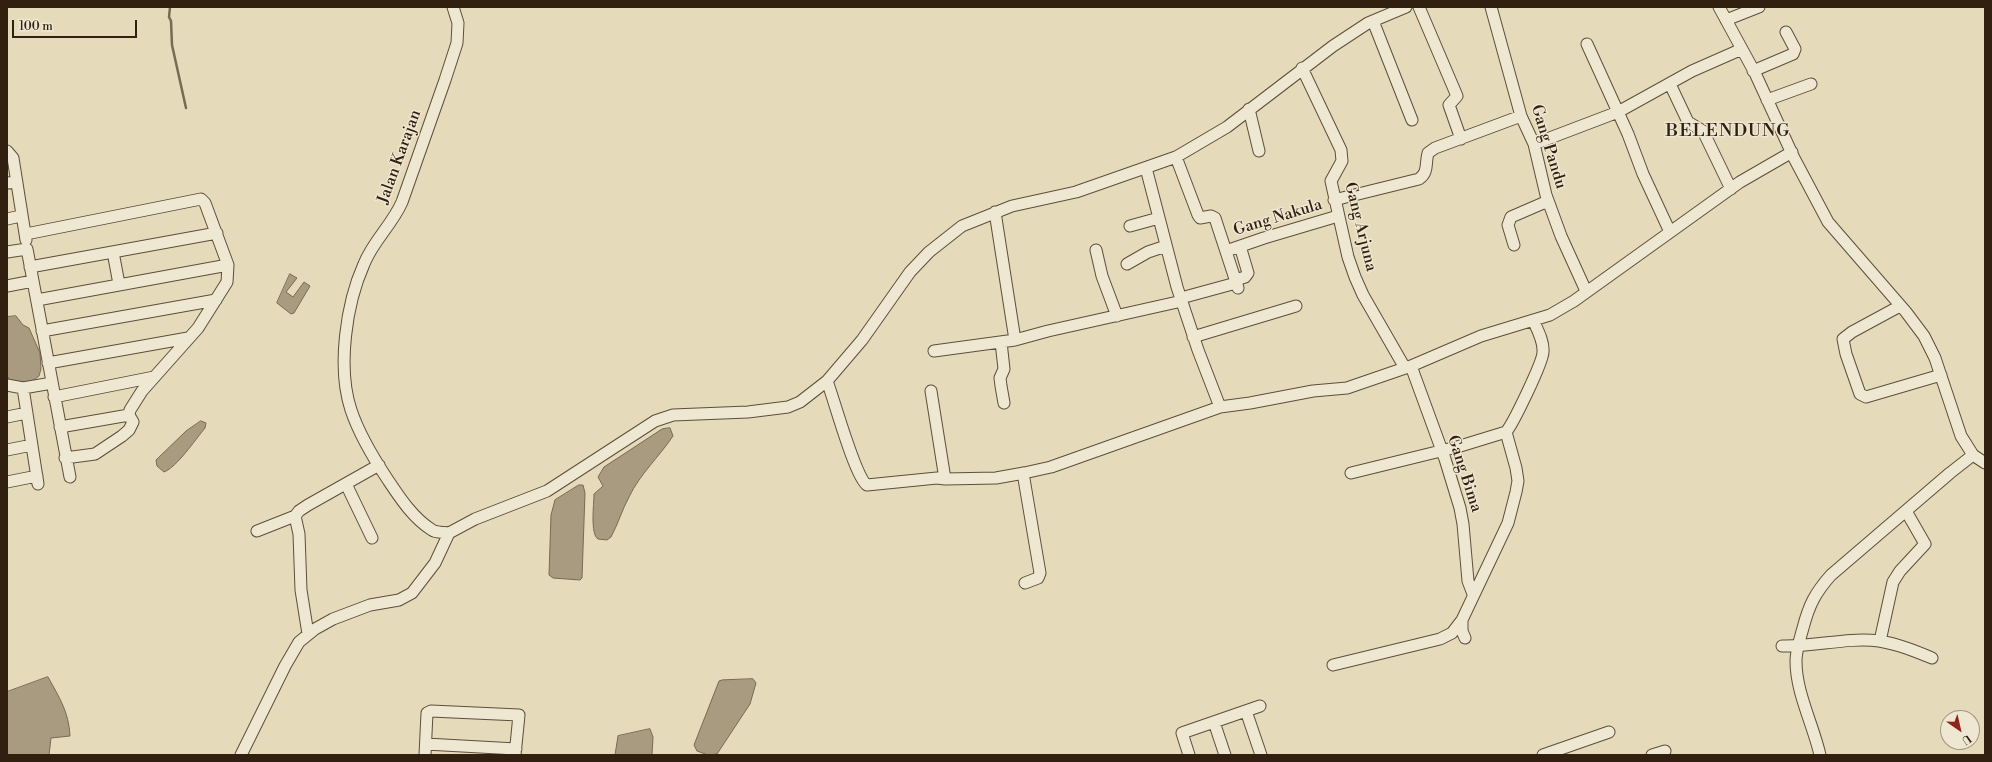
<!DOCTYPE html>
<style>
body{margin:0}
#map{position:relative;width:1992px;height:762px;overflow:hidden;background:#e5daba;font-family:"Libre Bodoni",serif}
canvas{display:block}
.frame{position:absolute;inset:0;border:8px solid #312010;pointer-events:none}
.north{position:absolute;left:1940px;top:710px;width:40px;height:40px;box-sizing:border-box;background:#eee7d2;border:1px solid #a29784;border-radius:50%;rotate:146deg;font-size:11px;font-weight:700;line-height:16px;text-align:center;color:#312010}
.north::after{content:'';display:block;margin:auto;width:14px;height:18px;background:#8f2418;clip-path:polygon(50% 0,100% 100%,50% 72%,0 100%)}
.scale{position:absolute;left:12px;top:20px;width:125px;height:18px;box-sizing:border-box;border:2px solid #312010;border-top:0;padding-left:5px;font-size:12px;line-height:14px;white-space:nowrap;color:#312010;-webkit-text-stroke:3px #eee7d2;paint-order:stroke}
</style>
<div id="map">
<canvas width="1992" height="762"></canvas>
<div class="frame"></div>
<div class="north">U</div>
<div class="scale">100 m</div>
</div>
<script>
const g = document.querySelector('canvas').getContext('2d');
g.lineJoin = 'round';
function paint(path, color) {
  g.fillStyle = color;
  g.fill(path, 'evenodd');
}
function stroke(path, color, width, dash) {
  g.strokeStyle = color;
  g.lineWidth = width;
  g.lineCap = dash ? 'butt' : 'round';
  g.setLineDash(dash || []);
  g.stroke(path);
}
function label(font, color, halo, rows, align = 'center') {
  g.font = font + ' "Libre Bodoni",serif';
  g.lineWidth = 3;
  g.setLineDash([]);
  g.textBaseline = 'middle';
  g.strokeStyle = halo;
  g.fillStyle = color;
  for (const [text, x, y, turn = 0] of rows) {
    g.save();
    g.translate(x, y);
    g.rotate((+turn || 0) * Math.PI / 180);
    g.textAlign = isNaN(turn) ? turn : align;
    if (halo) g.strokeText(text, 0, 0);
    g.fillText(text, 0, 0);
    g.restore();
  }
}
const water = new Path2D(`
 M290 274 297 278 286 292 293 297 304 282 310 286 294 313 291 314 277 303Z
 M16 316 23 325 29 328 40 353 41 369 39 376 29 384 9 380 7 375V317Z
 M201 421 206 423 205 428C195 440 177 467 164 472L157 466 156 460 186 431Z
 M670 428 673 436C659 457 640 474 629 497 622 510 618 524 611 537L607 540 598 539C590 534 594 504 594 494L603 486 598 477 604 467 662 429Z
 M579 485H583L585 493 582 578 580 580 553 578 549 575 551 515 555 500Z
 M48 677C59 697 69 712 70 736L51 738 49 755H7V692Z
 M753 679 756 683 750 704 717 754 708 755 697 751 694 745 719 681 722 680Z
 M650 729 653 737 652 755H615L618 736Z`);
paint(water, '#a89b80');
stroke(water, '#786a53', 1);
stroke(new Path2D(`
 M170 7 169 17 171 21 172 45 186 108`), '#786a53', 2.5);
const minor = new Path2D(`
 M1419 7 1457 96 1449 105 1461 139
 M1491 7 1521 116 1534 144 1546 195 1561 236 1586 291
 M1719 7 1755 73 1794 158 1828 222 1906 312 1924 336 1935 358 1961 436 1973 455 1985 463
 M1726 20 1759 7
 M1373 21 1412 120
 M1587 44 1628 134 1643 174 1670 232
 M1302 68 1341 150 1342 161 1331 181 1348 257 1355 277 1363 295 1405 368
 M1753 71 1793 54 1795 49 1786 32
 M1670 84 1688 122 1703 131 1731 189
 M1767 100 1811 84
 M1249 109 1259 151
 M1534 144 1618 112 1692 71 1742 49
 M7 151 13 158 26 240
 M1176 157 1198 215 1200 218 1211 216 1215 218 1238 288
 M1146 168 1177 287 1198 350 1220 407
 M7 183 17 182
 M1334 200 1419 179C1429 172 1425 163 1428 153L1435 148 1521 116
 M995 212 1015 340
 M7 219 21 216
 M1130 226 1159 218
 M26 234 201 199 205 203 228 265 227 282 198 328 142 391 130 410 129 415 133 422 129 430 122 436 95 454 65 458
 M1514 245 1508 225 1511 217 1548 201
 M1096 250 1102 276 1117 316
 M1226 251 1264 238 1338 216
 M7 252 27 249 70 477
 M113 252 119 284
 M1127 264 1148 252 1166 246
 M30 267 217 233
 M1236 280 1245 277 1248 273 1240 246
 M7 286 33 281
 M1181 298 1236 283
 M37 300 228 265
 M1900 306 1852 332 1843 339 1846 354 1860 394 1866 397 1941 375
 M42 331 216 300
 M1193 337 1296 306
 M1001 342 1004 369 1000 378 1001 386 1004 403
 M934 351 1015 340 1048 331 1182 301
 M48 363 188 338
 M1411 366 1445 459 1460 508 1463 524 1468 581 1473 594
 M827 381C834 399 855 477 867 485L937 478 945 479 996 478 1024 473 1051 467 1220 407 1250 403 1313 391 1347 388 1411 366 1481 336 1550 315 1574 301 1740 182 1792 152
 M7 385 23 388 52 383
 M23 388 38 484
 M931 391 945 479
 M54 397 154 377
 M7 417 27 413
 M60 427 129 415
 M7 450 32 445
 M1023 473 1040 573 1038 578 1025 583
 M1351 473 1457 447 1506 432C1513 424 1543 362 1543 352 1544 341 1537 329 1533 320
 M7 482 37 476
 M346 484 372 538
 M257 531 295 516
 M449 533C444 532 436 533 432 530 413 518 400 498 388 480 374 459 359 434 351 410 337 368 346 304 364 264 373 241 392 225 402 202L445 80 457 43 458 23 453 7
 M308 634 301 590 299 534 295 516 299 511 308 505 379 465
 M1465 638 1462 631V620L1508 523 1516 492 1518 481 1516 468 1506 432
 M1880 641 1893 582 1900 571 1925 544 1906 511
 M1782 646C1814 647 1847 637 1879 641 1898 644 1915 651 1932 658
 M1333 665 1440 639 1452 633 1462 620
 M1246 711 1261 755
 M1214 722 1225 755
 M426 744 516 749
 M241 755 285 666 299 642 315 629 333 619 370 605 399 600 412 593 435 563 449 533 475 519 547 491 655 421 673 415 748 412 788 407 800 402 827 381 862 340 910 272 929 252 962 226 1012 206 1076 192 1176 157 1227 127 1333 46 1368 23 1406 7
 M425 755 427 713 431 711 519 715 515 755
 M1189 755 1182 733 1260 706
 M1543 755 1609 732
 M1652 755 1665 751
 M1820 755C1813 724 1796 693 1796 661 1796 650 1800 639 1803 628 1809 605 1815 593 1831 575L1950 473 1973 455`);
stroke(minor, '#5e4e3a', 13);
stroke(minor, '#eee7d2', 11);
label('16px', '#312010', '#eee7d2', [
 ["Gang Pandu",1548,147,73],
 ["Jalan Karajan",400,157,-70],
 ["Gang Nakula",1278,218,-17],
 ["Gang Arjuna",1360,227,76],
 ["Gang Bima",1464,474,72]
]);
g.letterSpacing = '1px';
label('18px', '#312010', '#eee7d2', [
 ["BELENDUNG",1728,132]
]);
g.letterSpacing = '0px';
</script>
